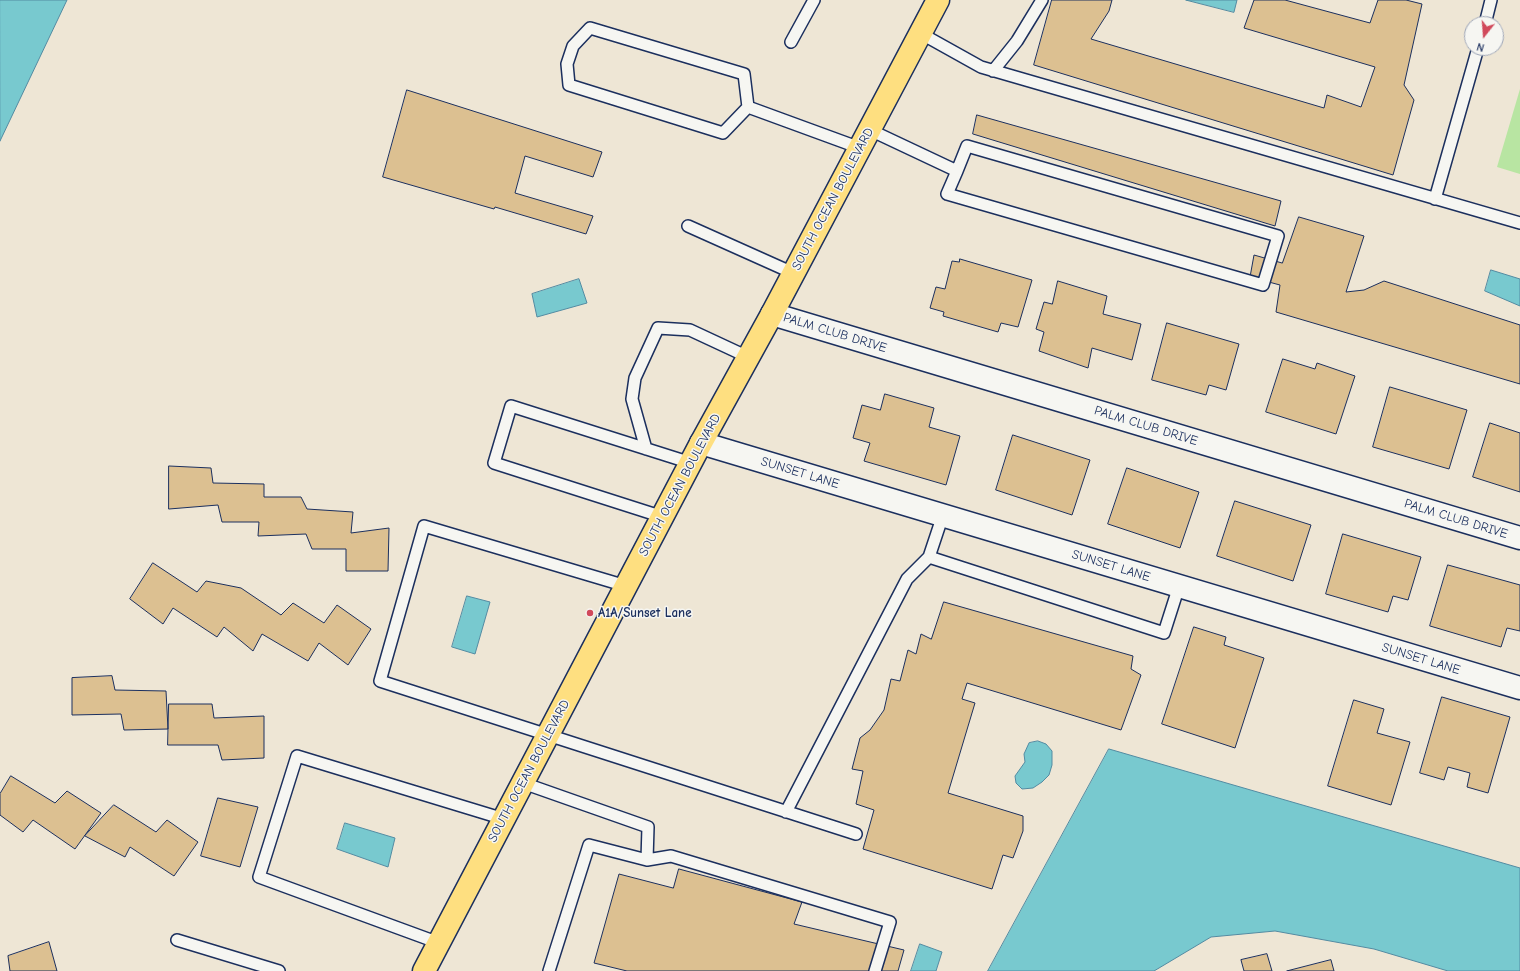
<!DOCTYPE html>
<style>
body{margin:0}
#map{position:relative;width:1520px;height:971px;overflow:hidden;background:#eee6d5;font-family:"Comic Neue",sans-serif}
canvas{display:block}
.north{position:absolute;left:1464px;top:16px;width:40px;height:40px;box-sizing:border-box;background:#f6f6f2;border:1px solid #9ea6b7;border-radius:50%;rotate:197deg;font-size:11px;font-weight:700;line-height:16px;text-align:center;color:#1b2f5e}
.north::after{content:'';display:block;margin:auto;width:14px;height:18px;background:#d1495b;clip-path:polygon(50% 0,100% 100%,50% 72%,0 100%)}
</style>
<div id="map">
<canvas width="1520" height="971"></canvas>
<div class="north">N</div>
</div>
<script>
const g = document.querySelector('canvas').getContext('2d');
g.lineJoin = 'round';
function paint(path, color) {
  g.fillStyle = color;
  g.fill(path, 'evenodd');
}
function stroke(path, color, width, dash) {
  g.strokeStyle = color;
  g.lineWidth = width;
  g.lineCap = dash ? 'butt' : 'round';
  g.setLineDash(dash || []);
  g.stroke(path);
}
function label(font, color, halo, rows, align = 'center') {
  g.font = font + ' "Comic Neue",sans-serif';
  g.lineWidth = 3;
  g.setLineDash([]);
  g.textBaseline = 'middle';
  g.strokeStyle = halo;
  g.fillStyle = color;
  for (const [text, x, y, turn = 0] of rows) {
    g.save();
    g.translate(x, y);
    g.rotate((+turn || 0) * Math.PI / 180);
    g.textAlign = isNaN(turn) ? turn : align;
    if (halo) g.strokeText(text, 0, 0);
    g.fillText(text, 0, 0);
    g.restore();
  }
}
paint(new Path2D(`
 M1520 89V174L1497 167Z`), '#b8e5a2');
const water = new Path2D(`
 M0 0H67L0 141Z
 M1186 0H1237L1234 12Z
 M1491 270 1520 279V306L1485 291Z
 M579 279 587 303 537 317 532 294Z
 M467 596 490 602 475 654 452 647Z
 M1038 741 1046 744 1052 751V765L1049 775 1042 782 1033 788 1022 789 1016 783 1015 776 1025 762 1024 754 1029 743Z
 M1109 749 1520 868V971H1448L1374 949 1275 931 1211 937 1154 971H988Z
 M345 823 395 838 388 867 337 849Z
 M920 944 942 952 936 971H911Z`);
paint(water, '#78c9cf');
stroke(water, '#538ba2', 1);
const building = new Path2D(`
 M1052 0H1112L1109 11 1091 39 1324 108 1327 95 1361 107 1375 67 1244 28 1254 0H1285L1370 23 1378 0H1406L1422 4 1404 85 1414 100 1393 175 1034 65Z
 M407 90 602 152 593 177 525 156 515 193 593 216 586 234 495 207 494 209 383 177Z
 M977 115 1281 201 1275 226 973 134Z
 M1299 217 1364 236 1346 292 1364 290 1384 281 1520 325V384L1276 312 1280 285 1250 277 1254 255 1282 263Z
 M960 259 1032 280 1018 327 1001 323 998 332 943 316 944 312 930 308 936 287 945 289 952 261 959 262Z
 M1058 281 1107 296 1103 314 1141 324 1132 360 1092 348 1088 368 1039 351 1044 332 1036 329 1044 302 1052 304Z
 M1167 323 1239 344 1226 390 1209 385 1206 395 1152 380Z
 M1283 359 1315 369 1317 363 1355 376 1336 434 1266 412Z
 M1390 387 1467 410 1449 469 1373 447Z
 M885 394 934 408 929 427 960 436 946 485 864 461 870 443 853 438 862 405 880 410Z
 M1490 423 1520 433V492L1473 477Z
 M1013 435 1090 460 1072 515 996 490Z
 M169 466 211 468 213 483 264 484V497H301L307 509 353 512 351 533 389 528 388 571H346V549H312L306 534 258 536 259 522H222L218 505 169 509Z
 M1127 468 1199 492 1180 548 1108 524Z
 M1235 501 1311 525 1293 581 1217 556Z
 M1343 534 1421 557 1408 600 1393 596 1388 612 1326 594Z
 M153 563 197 592 206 581 241 588 281 615 293 603 324 623 337 605 371 629 348 665 319 643 308 661 262 634 253 651 224 627 217 637 173 608 163 624 130 599Z
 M1448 565 1520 585V631L1507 628 1501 647 1430 626Z
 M944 602 1133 656 1131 669 1141 675 1121 730 967 683 962 699 975 703 948 793 1023 816V831L1013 858 1003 855 992 889 863 849 874 810 856 804 863 771 852 769 860 738 870 730 884 710 891 679 900 681 908 650 916 654 921 634 931 639Z
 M1194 627 1226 637 1224 645 1264 658 1235 748 1162 724Z
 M112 676 115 690 166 691 168 729 124 730 121 714 72 715V678Z
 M1442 697 1510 717 1488 793 1467 787 1470 773 1448 767 1444 780 1420 773Z
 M1354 700 1384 709 1377 733 1410 742 1391 805 1328 786Z
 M169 704H212L214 718 264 716V758L222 760 218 745H168Z
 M11 776 55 803 67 791 101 813 75 849 33 820 23 832 0 815V794Z
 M218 798 258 807 240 867 201 856Z
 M114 805 156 832 167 820 198 842 174 876 130 847 125 857 85 836Z
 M679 869 802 902 794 924 904 950 898 971H627L594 963 619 874 673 888Z
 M49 942 57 971H10L8 956Z
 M1267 954 1272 971H1244L1241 960Z
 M1331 960 1334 971H1287Z`);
paint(building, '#dcc091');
stroke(building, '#1b2f5e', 1);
const service = new Path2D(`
 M1485 24 1491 0
 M590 28 744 74 748 107 723 133 569 85 567 64 573 46Z
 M920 33 981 67 1520 223
 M791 42 814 0
 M993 71 1017 41 1042 0
 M748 107 860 148
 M870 130 957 171 947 194 1263 285 1278 236 967 146 957 171
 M1435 199 1478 48
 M688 226 793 273
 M646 449 632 399 635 378 658 328 690 330 748 357
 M943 515 929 557 1164 633 1179 586
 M663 517 494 463 511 406 691 463
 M626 586 424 526 380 681 856 834
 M523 783 648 827 647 860
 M786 812 907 579 929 557
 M177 940 279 971
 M439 943 259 877 297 756 504 819
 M549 971 589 845 647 860 671 856 890 922 875 971`);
const minor = new Path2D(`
 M772 314 1520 538
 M701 443 1520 688`);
const primary = new Path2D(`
 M424 971 701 443 772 314 938 0`);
stroke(service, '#1b2f5e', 14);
stroke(minor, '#1b2f5e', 25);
stroke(primary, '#1b2f5e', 25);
stroke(service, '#f6f6f2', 11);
stroke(minor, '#f6f6f2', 22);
stroke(primary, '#fedf80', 22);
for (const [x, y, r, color] of [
 [590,613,4,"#d1495b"]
]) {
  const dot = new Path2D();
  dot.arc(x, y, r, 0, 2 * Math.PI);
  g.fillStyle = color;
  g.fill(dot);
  stroke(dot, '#f6f6f2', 1.5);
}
label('13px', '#1b2f5e', '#f6f6f2', [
 ["SOUTH OCEAN BOULEVARD",833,199,-62],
 ["PALM CLUB DRIVE",835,333,17],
 ["PALM CLUB DRIVE",1146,426,17],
 ["SUNSET LANE",800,473,17],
 ["SOUTH OCEAN BOULEVARD",680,485,-62],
 ["PALM CLUB DRIVE",1456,519,17],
 ["SUNSET LANE",1111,566,17],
 ["SUNSET LANE",1421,659,17],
 ["SOUTH OCEAN BOULEVARD",529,771,-62]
]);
label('bold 13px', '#1b2f5e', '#f6f6f2', [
 ["A1A/Sunset Lane",598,613]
], 'left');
</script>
